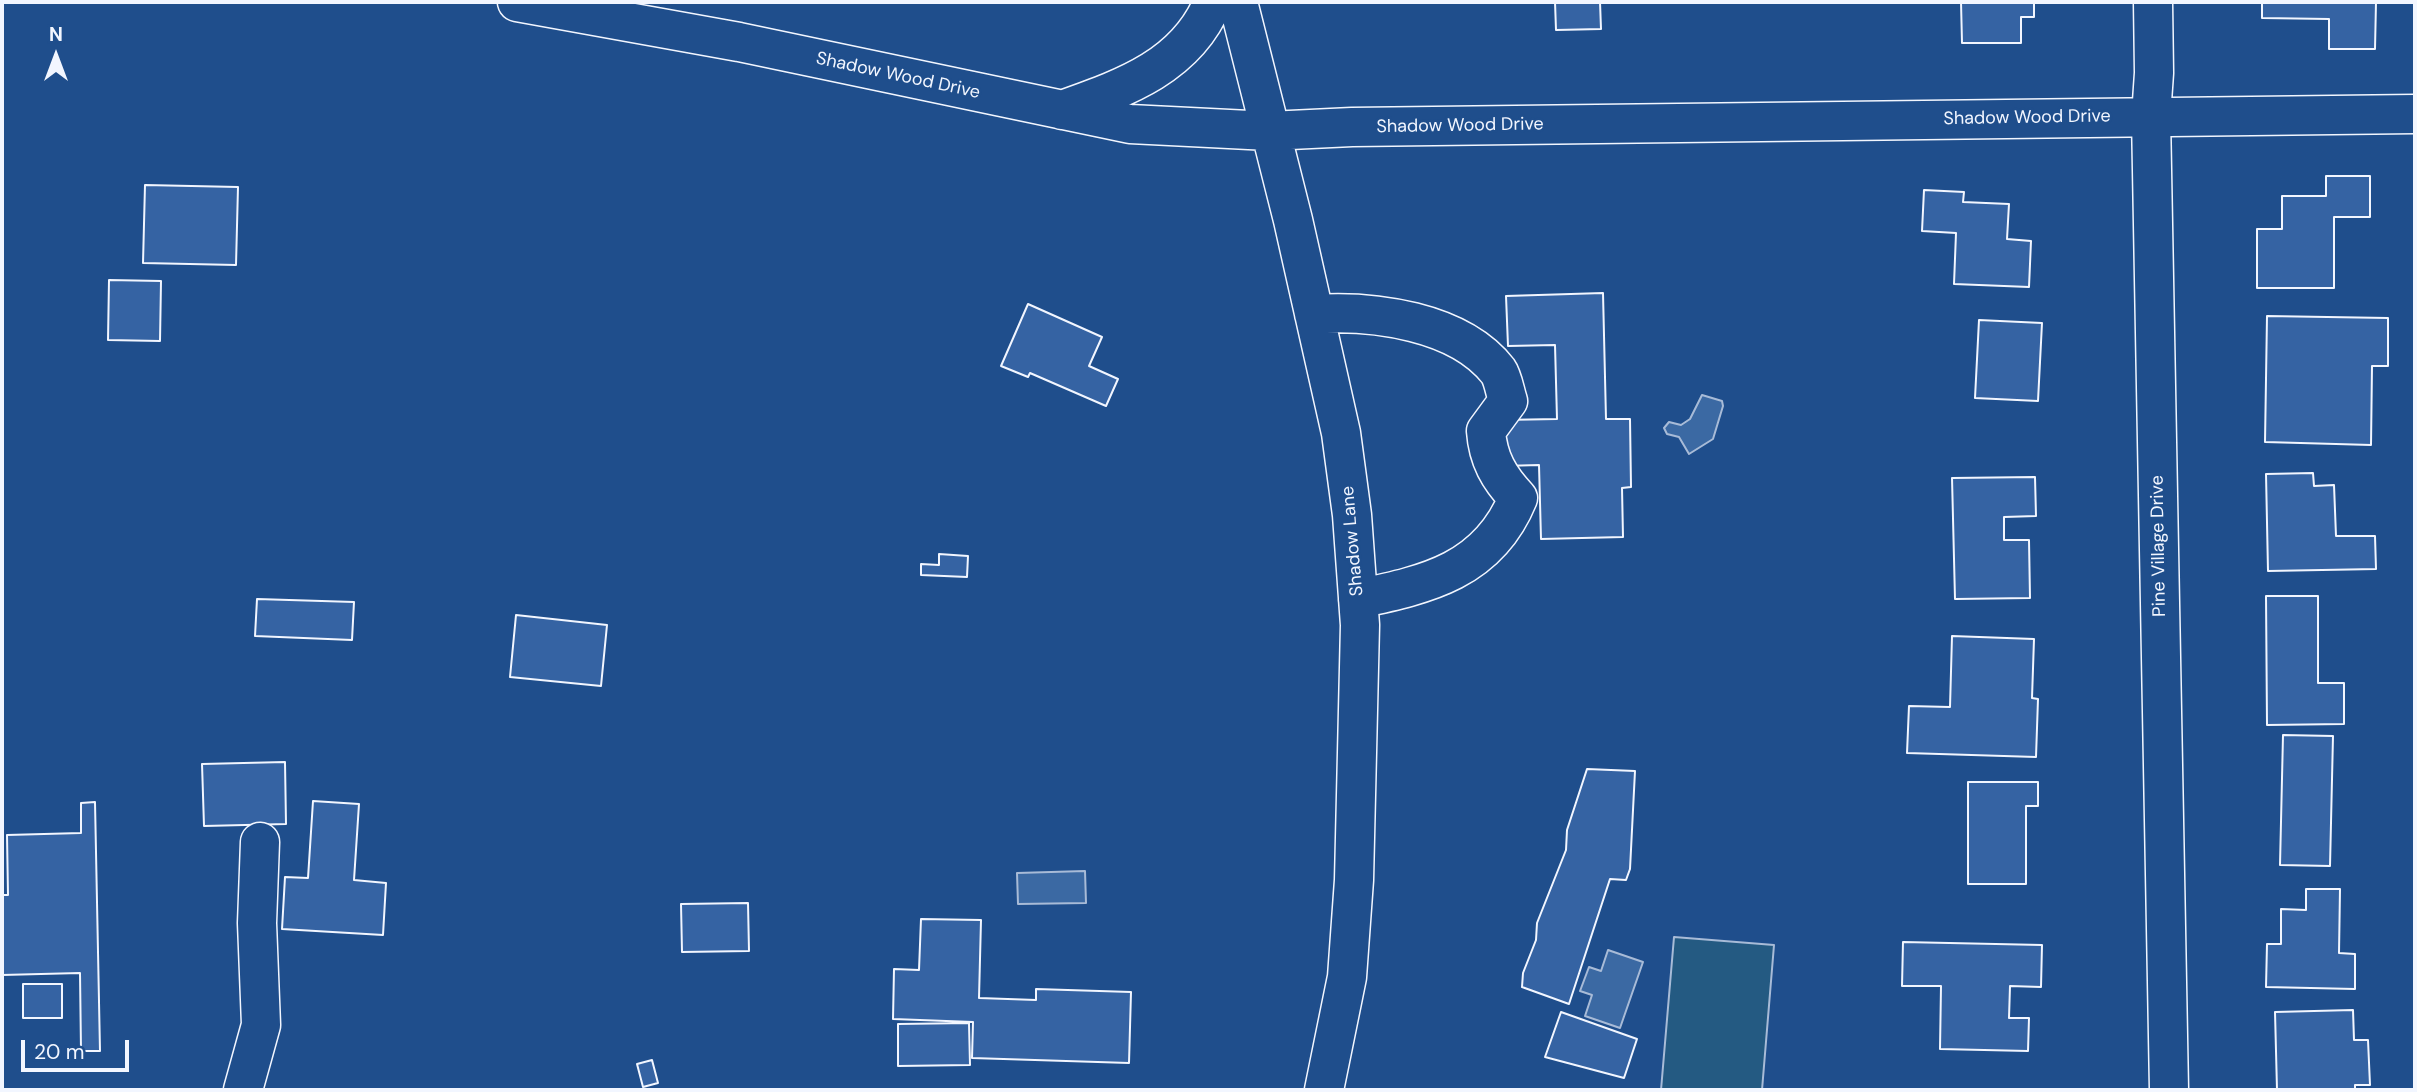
<!DOCTYPE html>
<style>
body{margin:0}
#map{position:relative;width:2417px;height:1092px;overflow:hidden;background:#1f4e8c;font-family:"DM Sans",sans-serif}
canvas{display:block}
.frame{position:absolute;inset:0;border:4px solid #f2f6ff;pointer-events:none}
.north{position:absolute;left:21px;top:21px;width:70px;height:70px;-webkit-text-stroke:5px #1f4e8c;paint-order:stroke;rotate:0deg;font-size:19px;font-weight:700;line-height:28px;text-align:center;color:#f2f6ff}
.north::after{content:'';display:block;margin:auto;width:24px;height:32px;background:#f2f6ff;clip-path:polygon(50% 0,100% 100%,50% 72%,0 100%)}
.scale{position:absolute;left:21px;top:1040px;width:108px;height:32px;box-sizing:border-box;border:4px solid #f2f6ff;border-top:0;padding-left:9px;font-size:21px;line-height:24px;white-space:nowrap;color:#f2f6ff;-webkit-text-stroke:5px #1f4e8c;paint-order:stroke}
</style>
<div id="map">
<canvas width="2417" height="1092"></canvas>
<div class="frame"></div>
<div class="north">N</div>
<div class="scale">20 m</div>
</div>
<script>
const g = document.querySelector('canvas').getContext('2d');
g.lineJoin = 'round';
function paint(path, color) {
  g.fillStyle = color;
  g.fill(path, 'evenodd');
}
function stroke(path, color, width, dash) {
  g.strokeStyle = color;
  g.lineWidth = width;
  g.lineCap = dash ? 'butt' : 'round';
  g.setLineDash(dash || []);
  g.stroke(path);
}
function label(font, color, halo, rows, align = 'center') {
  g.font = font + ' "DM Sans",sans-serif';
  g.lineWidth = 5;
  g.setLineDash([]);
  g.textBaseline = 'middle';
  g.strokeStyle = halo;
  g.fillStyle = color;
  for (const [text, x, y, turn = 0] of rows) {
    g.save();
    g.translate(x, y);
    g.rotate((+turn || 0) * Math.PI / 180);
    g.textAlign = isNaN(turn) ? turn : align;
    if (halo) g.strokeText(text, 0, 0);
    g.fillText(text, 0, 0);
    g.restore();
  }
}
const green = new Path2D(`
 M1674 937 1774 945 1762 1090H1661Z`);
paint(green, '#245a82');
stroke(green, '#a8bbd7', 2);
const water = new Path2D(`
 M1702 395 1722 401 1723 406 1713 439 1689 454 1679 437 1667 434 1664 428 1669 422 1681 425 1690 419Z
 M1085 871 1086 903 1018 904 1017 873Z
 M1608 950 1643 962 1620 1028 1585 1016 1592 995 1580 991 1589 967 1601 971Z`);
paint(water, '#3b69a3');
stroke(water, '#a8bbd7', 2);
const building = new Path2D(`
 M1555 2H1600L1601 29 1556 30Z
 M1961 2H2034V17H2021V43H1962Z
 M2262 2H2376L2375 49H2329V19L2262 18Z
 M2326 176H2370V217H2334V288H2257V229H2282V196H2326Z
 M145 185 238 187 236 265 143 263Z
 M1924 190 1964 192 1963 202 2009 204 2007 239 2031 241 2029 287 1954 284 1956 233 1922 231Z
 M109 280 161 281 160 341 108 340Z
 M1603 293 1606 419H1630L1631 487 1622 488 1623 537 1541 539 1539 465 1503 466 1502 420 1557 419 1555 345 1508 346 1506 296Z
 M1028 304 1102 337 1089 366 1118 379 1106 406 1030 373 1028 377 1001 366Z
 M2267 316 2388 318V366H2372L2371 445 2265 442Z
 M1979 320 2042 323 2038 401 1975 398Z
 M2313 473 2314 486 2334 485 2336 536H2375L2376 569 2268 571 2266 474Z
 M2035 477 2036 516 2004 517V540H2029L2030 598 1955 599 1952 478Z
 M939 554 968 556 967 577 921 575V564L939 565Z
 M2266 596H2318V683H2344V724L2267 725Z
 M257 599 354 602 352 640 255 636Z
 M516 615 607 625 601 686 510 677Z
 M1952 636 2034 639 2032 698 2038 699 2036 757 1907 753 1909 706 1950 707Z
 M2283 735 2333 736 2330 866 2280 865Z
 M285 762 286 824 204 826 202 764Z
 M1587 769 1635 771 1630 869 1626 880 1610 879 1569 1004 1522 987 1523 973 1536 940 1537 923 1566 850 1567 830Z
 M1968 782H2038V806H2026V884H1968Z
 M313 801 359 804 354 880 386 883 383 935 282 929 285 877 308 878Z
 M95 802 100 1051H81L80 973 2 975V895H8L7 835 81 833V803Z
 M2306 889H2340L2339 953 2355 954V989L2266 987 2267 944H2281V909L2306 910Z
 M748 903 749 951 682 952 681 904Z
 M921 919 981 920 979 998 1036 1000V989L1131 992 1129 1063 972 1058 973 1022 893 1019 894 969 919 970Z
 M1903 942 2042 945 2041 987 2010 986 2009 1018H2029L2028 1051 1940 1049 1941 986H1902Z
 M23 984H62V1018H23Z
 M2353 1010 2354 1040H2368L2370 1085H2355V1090H2277L2275 1012Z
 M1561 1012 1637 1039 1624 1078 1545 1057Z
 M969 1023 970 1065 898 1066V1024Z
 M652 1060 658 1083 643 1087 637 1064Z`);
paint(building, '#3563a3');
stroke(building, '#f2f6ff', 2);
const minor = new Path2D(`
 M517 2 739 42 1130 124 1269 131 1352 127 2415 114
 M1238 2 1293 220 1341 433 1352 515 1360 625 1354 880 1347 977 1324 1090
 M2153 2 2154 73 2151 116 2169 1090
 M1062 110C1124 88 1186 67 1213 2
 M1314 314C1373 310 1459 321 1498 371 1503 378 1505 392 1508 401L1486 431C1488 459 1499 478 1518 498 1488 571 1428 584 1358 599
 M243 1090 261 1025 257 923 260 842`);
stroke(minor, '#f2f6ff', 41);
stroke(minor, '#1f4e8c', 38);
label('18px', '#f2f6ff', '#1f4e8c', [
 ["Shadow Wood Drive",898,76,12],
 ["Shadow Wood Drive",2027,118,-1],
 ["Shadow Wood Drive",1460,126,-1],
 ["Shadow Lane",1353,541,-95],
 ["Pine Village Drive",2159,546,-91]
]);
</script>
